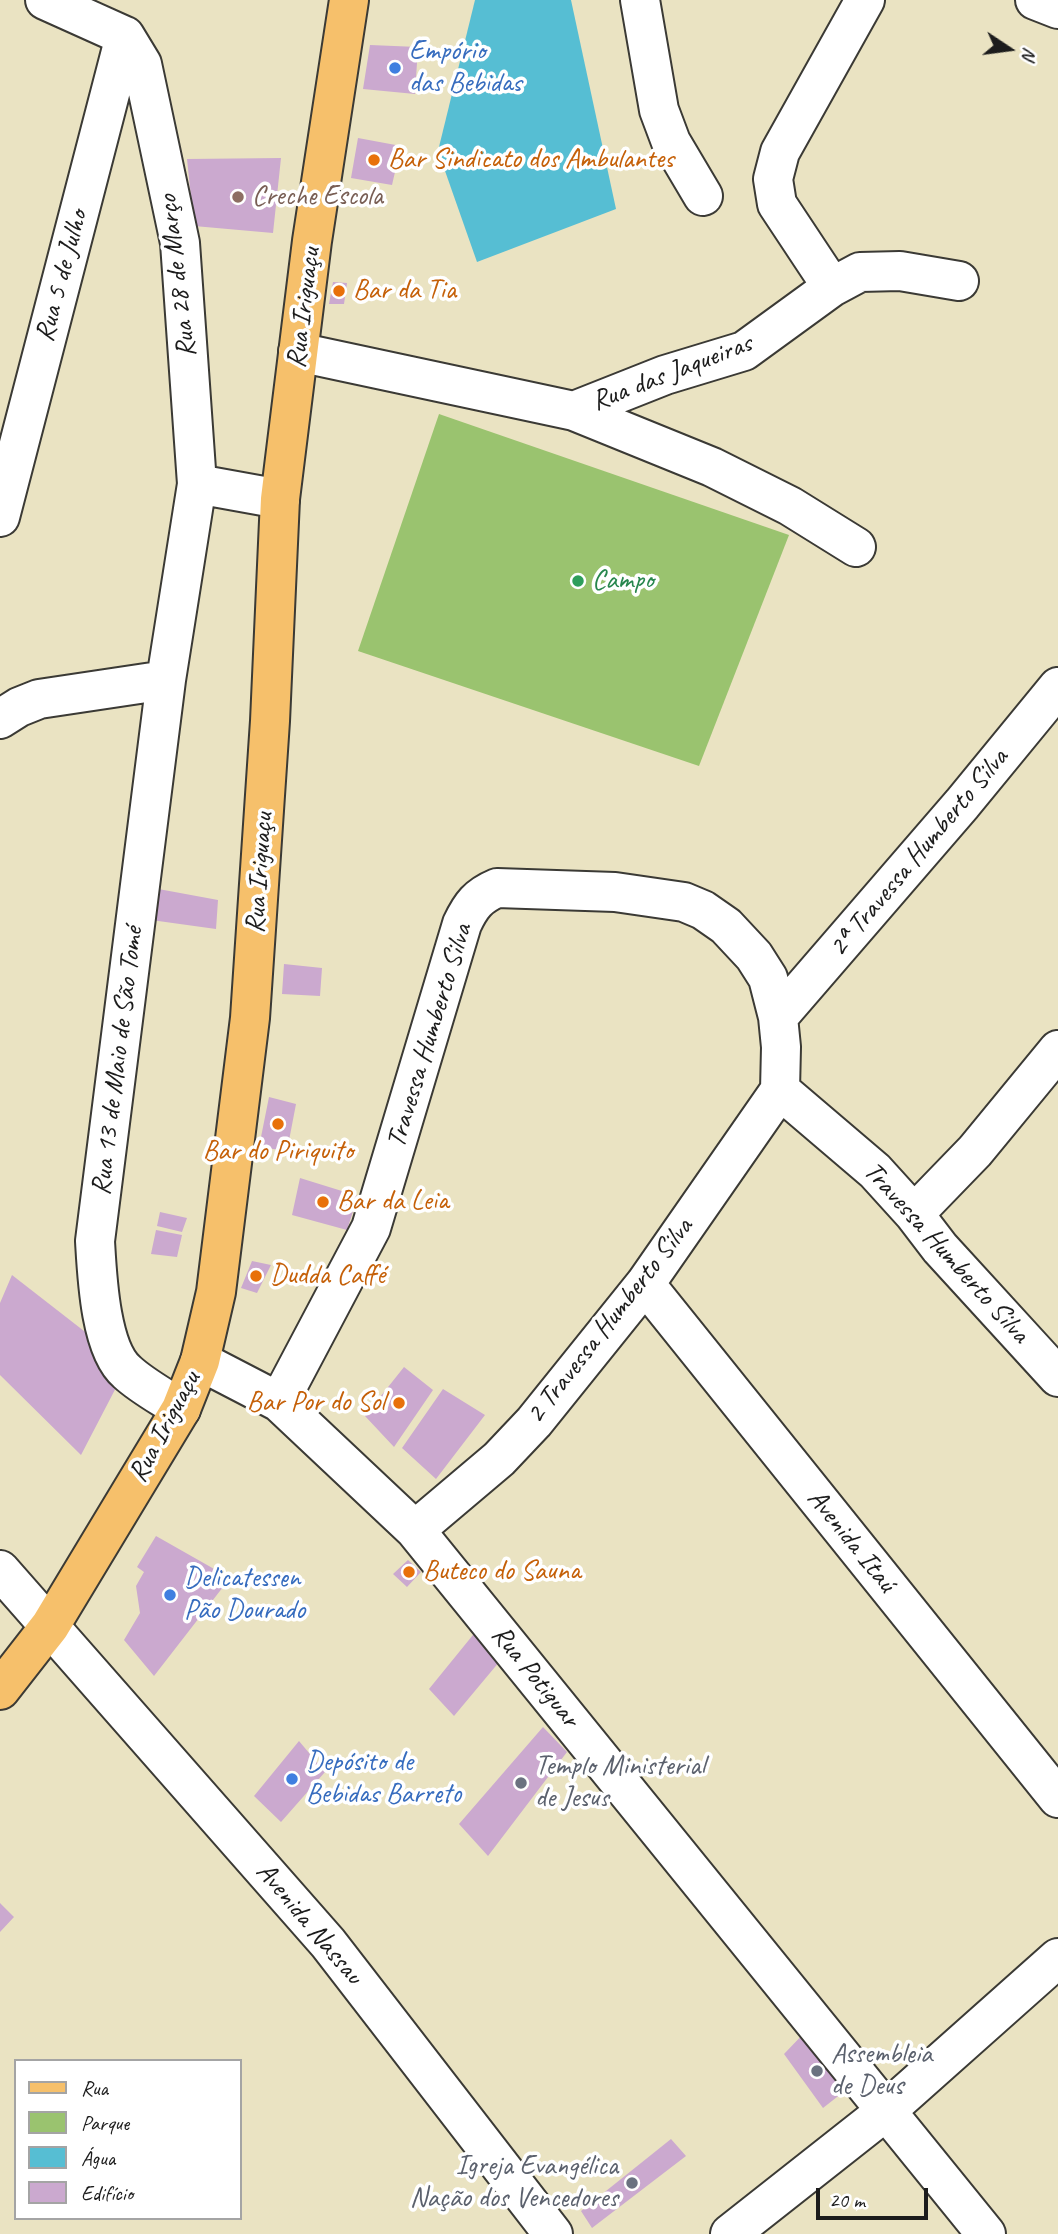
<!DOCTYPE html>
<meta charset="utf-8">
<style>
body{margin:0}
#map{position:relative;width:1058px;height:2234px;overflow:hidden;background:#eae3c2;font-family:Caveat,sans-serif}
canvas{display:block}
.legend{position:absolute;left:14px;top:2059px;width:228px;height:161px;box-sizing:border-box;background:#fff;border:2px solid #a4a4a4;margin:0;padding:9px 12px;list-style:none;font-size:21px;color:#1c1c1c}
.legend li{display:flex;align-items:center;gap:14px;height:35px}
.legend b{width:35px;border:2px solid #a4a4a4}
.north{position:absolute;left:974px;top:14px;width:70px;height:70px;-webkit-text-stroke:5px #fff;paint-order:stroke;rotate:103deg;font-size:19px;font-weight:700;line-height:28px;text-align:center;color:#1c1c1c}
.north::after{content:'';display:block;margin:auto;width:24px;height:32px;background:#1c1c1c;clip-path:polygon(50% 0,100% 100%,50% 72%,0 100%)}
.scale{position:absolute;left:816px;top:2188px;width:112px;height:32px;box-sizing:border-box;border:4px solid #1c1c1c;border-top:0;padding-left:9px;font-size:21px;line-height:24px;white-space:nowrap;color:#1c1c1c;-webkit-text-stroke:5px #fff;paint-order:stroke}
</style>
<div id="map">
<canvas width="1058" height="2234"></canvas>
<ul class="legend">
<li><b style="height:9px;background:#f6c06b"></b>Rua</li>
<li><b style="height:19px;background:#9ac36f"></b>Parque</li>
<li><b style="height:19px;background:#56bed3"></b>Água</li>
<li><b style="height:19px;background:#cba9cf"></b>Edifício</li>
</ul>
<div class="north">N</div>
<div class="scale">20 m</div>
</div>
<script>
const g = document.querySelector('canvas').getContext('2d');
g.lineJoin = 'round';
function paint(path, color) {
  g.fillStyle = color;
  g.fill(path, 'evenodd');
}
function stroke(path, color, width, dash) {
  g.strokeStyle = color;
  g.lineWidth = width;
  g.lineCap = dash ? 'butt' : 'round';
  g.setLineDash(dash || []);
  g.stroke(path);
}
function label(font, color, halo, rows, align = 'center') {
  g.font = font + ' Caveat,sans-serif';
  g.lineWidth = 7;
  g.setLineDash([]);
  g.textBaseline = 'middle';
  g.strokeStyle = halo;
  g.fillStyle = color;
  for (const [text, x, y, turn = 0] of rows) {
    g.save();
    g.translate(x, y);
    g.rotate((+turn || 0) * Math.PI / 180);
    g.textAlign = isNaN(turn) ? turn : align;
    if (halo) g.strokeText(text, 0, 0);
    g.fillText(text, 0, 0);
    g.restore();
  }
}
paint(new Path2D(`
 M439 414 789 535 699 766 358 651Z`), '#9ac36f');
paint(new Path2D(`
 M475 0H571L616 209 477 262 438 151Z`), '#56bed3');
paint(new Path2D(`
 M370 45 418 47 415 94 363 89Z
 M358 138 401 146 392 185 351 178Z
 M281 158 273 233 194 226 187 159Z
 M333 282 347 283 344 304H329Z
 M153 888 218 900 216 929 151 920Z
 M284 964 322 968 320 996 282 994Z
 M269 1097 296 1104 287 1151 259 1147Z
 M300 1178 358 1196 347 1230 292 1215Z
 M160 1212 187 1218 182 1232 157 1226Z
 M156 1230 182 1235 177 1257 151 1254Z
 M252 1261 271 1265 257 1293 241 1288Z
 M12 1275 102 1345 120 1380 81 1455 0 1375V1303Z
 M404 1367 433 1390 394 1447 365 1416Z
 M443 1389 485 1415 436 1479 402 1448Z
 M156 1536 230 1578 154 1676 124 1640 140 1613 136 1586 144 1572 137 1567Z
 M408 1560 421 1572 407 1587 393 1574Z
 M477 1630 505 1655 454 1716 429 1689Z
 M543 1727 567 1752 488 1856 459 1824Z
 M299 1741 325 1772 281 1822 254 1796Z
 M0 1903 14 1917 0 1932Z
 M807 2030 851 2086 823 2108 784 2054Z
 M671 2139 686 2156 592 2228 581 2211Z`), '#cba9cf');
const minor = new Path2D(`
 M45 0 125 36 142 64 180 243 197 484 280 499
 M640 0 659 110 671 142 703 196
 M1035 0 1058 9
 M832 287 777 204 773 179 780 152 865 0
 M298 352 574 411 712 467 790 506 856 547
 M574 411 665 375 744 351 832 287 860 272 900 271 959 281
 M0 517 125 36
 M0 719 19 707 39 699 166 680
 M778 1017 962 804 1058 687
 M914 1214 975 1151 1058 1050
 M645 1284 1058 1798
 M200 1361 279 1402 415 1530 986 2234
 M279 1402 371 1228 462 924C471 905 478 896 497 888L615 892 684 902 703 910 726 926 754 956 768 978 778 1017 781 1047 780 1090 875 1171 914 1214 940 1248 1058 1377
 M181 1409C163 1397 142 1386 127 1372 100 1349 97 1275 95 1241L166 680 197 484
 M415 1530 499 1459 534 1422 645 1284 780 1090
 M0 1570 328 1943 553 2234
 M730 2234 886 2111 1058 1958`);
const major = new Path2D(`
 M0 1690 50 1626 181 1409 200 1361 216 1292 250 1018 270 721 280 499 312 241 349 0`);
stroke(minor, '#3b3a35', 42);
stroke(major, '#3b3a35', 42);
stroke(minor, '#fff', 38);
stroke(major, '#f6c06b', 38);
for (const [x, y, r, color] of [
 [395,68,7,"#3f7fe0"],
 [374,160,7,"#e8710a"],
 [238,197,7,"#8d6e63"],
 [339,291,7,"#e8710a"],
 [578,581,7,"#2e9e5b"],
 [278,1124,7,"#e8710a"],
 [323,1202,7,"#e8710a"],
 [256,1276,7,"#e8710a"],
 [399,1403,7,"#e8710a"],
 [409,1572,7,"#e8710a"],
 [170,1595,7,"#3f7fe0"],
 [292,1779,7,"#3f7fe0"],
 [521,1783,7,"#6b7280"],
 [817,2071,7,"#6b7280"],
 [632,2183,7,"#6b7280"]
]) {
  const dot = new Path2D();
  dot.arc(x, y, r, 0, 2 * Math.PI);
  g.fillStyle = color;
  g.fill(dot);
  stroke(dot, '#fff', 2.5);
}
label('28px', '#366cbe', '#fff', [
 ["Empório",409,52],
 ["das Bebidas",409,84],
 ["Delicatessen",184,1579],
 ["Pão Dourado",184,1611],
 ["Depósito de",306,1763],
 ["Bebidas Barreto",306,1795]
], 'left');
label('28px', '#c56008', '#fff', [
 ["Bar Sindicato dos Ambulantes",388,160],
 ["Bar da Tia",353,291],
 ["Bar do Piriquito",278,1152,"center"],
 ["Bar da Leia",337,1202],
 ["Dudda Caffé",270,1276],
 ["Bar Por do Sol",385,1403,"right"],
 ["Buteco do Sauna",423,1572]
], 'left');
label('28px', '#785e54', '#fff', [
 ["Creche Escola",252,197]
], 'left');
label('28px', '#1c1c1c', '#fff', [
 ["Rua 5 de Julho",62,276,-75],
 ["Rua 28 de Março",178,276,-97],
 ["Rua Iriguaçu",304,308,-83],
 ["Rua das Jaqueiras",672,373,-21],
 ["2ª Travessa Humberto Silva",919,853,-50],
 ["Rua Iriguaçu",260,873,-86],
 ["Travessa Humberto Silva",430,1036,-73],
 ["Rua 13 de Maio de São Tomé",118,1061,-83],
 ["Travessa Humberto Silva",946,1253,48],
 ["2 Travessa Humberto Silva",610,1321,-52],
 ["Rua Iriguaçu",165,1427,-62],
 ["Avenida Itaú",851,1541,51],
 ["Rua Potiguar",535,1677,51],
 ["Avenida Nassau",309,1924,50]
]);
label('28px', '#27864d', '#fff', [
 ["Campo",592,581]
], 'left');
label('28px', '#5b616d', '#fff', [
 ["Templo Ministerial",535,1767],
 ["de Jesus",535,1799],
 ["Assembleia",831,2055],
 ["de Deus",831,2087],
 ["Igreja Evangélica",618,2167,"right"],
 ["Nação dos Vencedores",618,2199,"right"]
], 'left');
</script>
